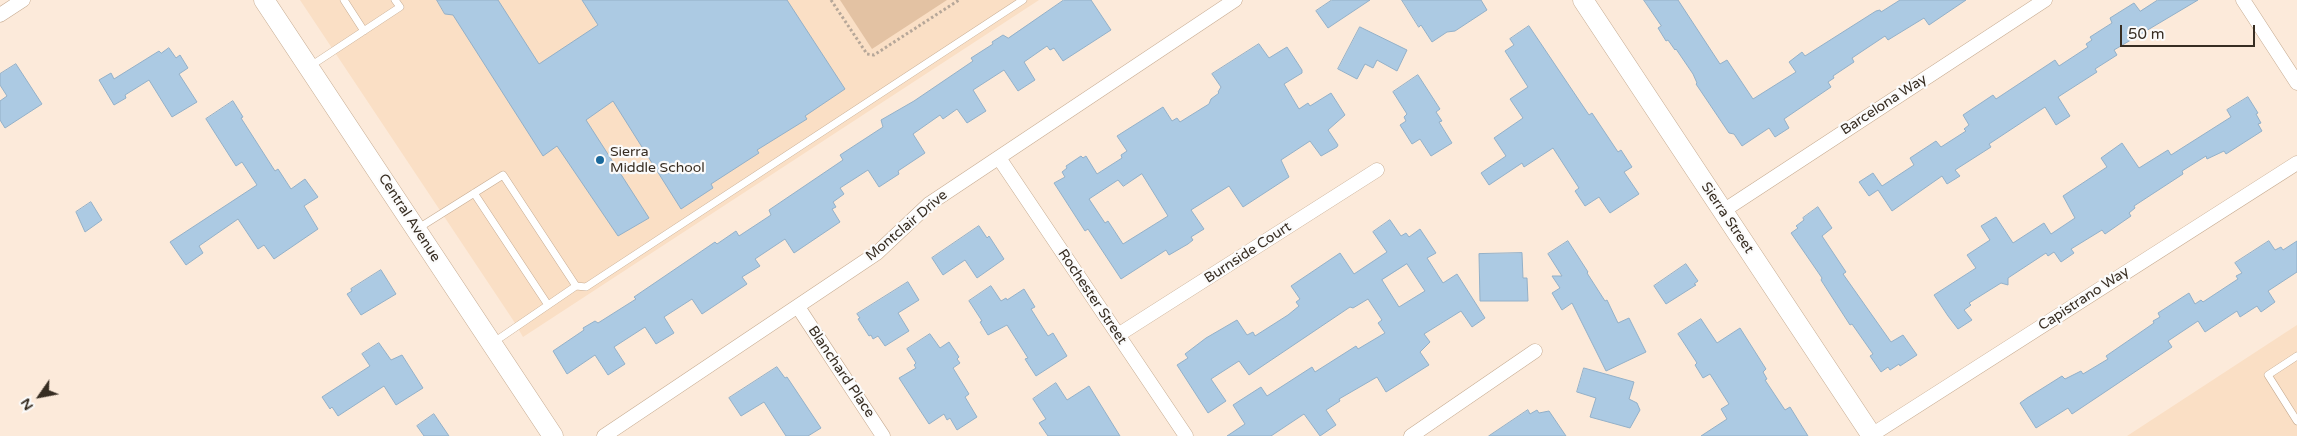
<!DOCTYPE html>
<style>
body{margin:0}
#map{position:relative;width:2297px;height:436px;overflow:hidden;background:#fceada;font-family:"Varela Round",sans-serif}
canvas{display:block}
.north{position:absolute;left:15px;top:371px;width:50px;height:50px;-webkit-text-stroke:4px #fbfbfb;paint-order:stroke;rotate:237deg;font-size:14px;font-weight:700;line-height:20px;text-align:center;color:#372d22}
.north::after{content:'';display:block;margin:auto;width:18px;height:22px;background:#372d22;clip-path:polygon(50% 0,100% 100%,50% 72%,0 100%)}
.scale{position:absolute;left:2120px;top:25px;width:135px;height:22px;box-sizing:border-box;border:2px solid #372d22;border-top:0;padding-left:6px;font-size:15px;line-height:18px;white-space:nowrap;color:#372d22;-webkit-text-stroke:4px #fbfbfb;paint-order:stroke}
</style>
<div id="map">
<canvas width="2297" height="436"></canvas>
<div class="north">N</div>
<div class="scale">50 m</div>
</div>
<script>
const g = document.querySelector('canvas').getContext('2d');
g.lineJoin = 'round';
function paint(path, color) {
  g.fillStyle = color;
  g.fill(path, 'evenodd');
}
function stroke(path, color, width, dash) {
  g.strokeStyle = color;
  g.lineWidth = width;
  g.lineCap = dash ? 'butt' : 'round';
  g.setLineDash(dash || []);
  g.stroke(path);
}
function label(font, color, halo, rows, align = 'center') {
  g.font = font + ' "Varela Round",sans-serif';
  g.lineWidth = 4.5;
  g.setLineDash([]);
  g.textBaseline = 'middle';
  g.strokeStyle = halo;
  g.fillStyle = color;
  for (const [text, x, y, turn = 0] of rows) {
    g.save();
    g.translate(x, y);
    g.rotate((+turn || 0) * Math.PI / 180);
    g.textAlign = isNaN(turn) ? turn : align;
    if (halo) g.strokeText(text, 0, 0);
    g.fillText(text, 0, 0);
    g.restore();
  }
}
paint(new Path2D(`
 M300 0H1039L523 337 513 320Z
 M2297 325V436H2127Z`), '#fadfc5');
paint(new Path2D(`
 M840 0H947L872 49Z`), '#e3c2a3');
const building = new Path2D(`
 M437 0H498L539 64 598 25 582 0H787L845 89 805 116 807 119 757 150 759 153 711 184 713 188 681 209 613 101 586 120 649 218 618 236 557 146 543 156 453 15 445 14Z
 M1064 0H1091L1111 30 1063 61 1054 48 1050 50 1047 46 1024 62 1035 80 1018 91 1004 70 973 90 986 111 967 123 957 109 943 119 940 115 913 134 925 153 898 171 899 174 879 187 868 170 840 188 844 194 833 202 836 207 832 209 840 222 794 253 785 239 755 259 760 266 742 277 747 284 702 314 692 299 664 317 674 333 656 344 645 327 614 347 625 364 608 375 595 355 567 374 553 351 584 330 583 328 595 321 598 323 636 299 634 297 715 242 717 244 736 231 739 236 771 215 769 210 843 160 840 155 883 127 881 120 914 101 973 61 971 58 993 44 992 42 1003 35 1008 38Z
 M1332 0H1370L1328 28 1316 11Z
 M1402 0H1481L1487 10 1455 31 1447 32 1432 42 1421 25 1419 27Z
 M1644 0H1678L1720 64 1727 60 1753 99 1796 72 1789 62 1802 52 1805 56 1876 11 1880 10 1881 12 1900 0H1966L1929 25 1924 18 1888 40 1885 36 1852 58 1854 62 1833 76 1834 78 1828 82 1831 87 1784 119 1789 128 1775 137 1769 128 1742 146 1734 134 1729 133 1696 84 1697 83 1693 74 1676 49 1675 50 1668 40 1666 41 1658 28 1661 26Z
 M2158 0H2198L2114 50 2117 55 2095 69 2097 72 2058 97 2070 116 2056 125 2045 107 1989 144 1991 147 1955 170 1960 176 1947 184 1942 176 1892 211 1878 190 1869 196 1859 182 1873 173 1882 186 1914 165 1910 158 1936 141 1941 147 1966 131 1964 129 1969 125 1963 115 1993 95 1996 99 2055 60 2059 66 2088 47 2086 44 2092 40 2090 37 2112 23 2110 18 2134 3 2140 11Z
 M1529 26 1589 115 1592 113 1618 152 1621 150 1632 167 1624 172 1639 194 1610 213 1599 197 1585 206 1575 191 1579 188 1553 148 1524 167 1522 163 1489 185 1481 173 1506 156 1494 138 1523 118 1510 99 1528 87 1505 51 1514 45 1510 39Z
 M1360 27 1407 50 1397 71 1377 60 1373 68 1365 64 1357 79 1338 69Z
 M1259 44 1269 58 1287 47 1302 70V73L1284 84 1299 109 1308 103 1310 106 1331 93 1345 115 1328 130 1338 145 1337 147 1321 156 1310 141 1281 160 1289 177 1243 207 1229 186 1191 210 1204 229 1191 237 1193 240 1188 244 1169 255 1166 250 1121 279 1088 229 1085 231 1054 183 1065 177 1062 172 1067 168 1066 166 1081 156 1083 158 1086 156 1097 174 1122 158 1121 155 1127 151 1117 136 1163 107 1172 121 1177 118 1180 122 1209 104 1211 99 1219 93 1218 92 1221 87 1212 74ZM1142 174 1168 216 1123 244 1108 221 1105 223 1089 199 1118 180 1123 186Z
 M169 48 176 58 180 55 188 68 179 74 197 102 172 117 149 80 125 95 126 98 114 105 99 80 111 73 114 79 159 51 161 53Z
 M16 64 42 104 5 128 0 120V101L7 96 0 85V74Z
 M1418 75 1440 109 1436 112 1442 121 1439 122 1452 143 1431 156 1420 139 1412 144 1400 125 1406 121 1404 117 1407 114 1393 92Z
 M2248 97 2258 113 2256 114 2261 123 2258 124 2262 131 2226 154 2224 151 2207 159 2206 156 2182 171 2183 174 2134 206 2135 208 2129 213 2131 216 2105 234 2102 230 2071 249 2074 253 2061 262 2054 252 2048 256 2046 253 2008 278V285L2001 283 1969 303 1971 305 1964 310 1972 320 1958 329 1948 316 1934 295 1976 268 1967 255 1990 240 1981 226 1996 217 2013 243 2044 223 2051 234 2075 218 2063 196 2107 167 2101 158 2122 143 2139 168 2168 150 2171 155 2231 117 2227 110Z
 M233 101 243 117 241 118 275 171 278 169 291 189 305 179 318 197 304 206 318 229 274 259 264 245 258 249 238 219 199 246 203 253 186 265 170 242 257 185 242 162 236 166 206 119Z
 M91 202 102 220 85 232 76 212Z
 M1818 207 1832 228 1822 236 1846 272 1843 274 1891 342 1903 335 1917 355 1900 366 1899 364 1890 370 1888 367 1881 372 1870 356 1873 354 1852 324 1850 325 1821 280 1822 278 1791 233 1798 228 1796 226 1804 220 1803 218Z
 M1390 220 1401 236 1406 233 1409 237 1420 229 1436 253 1427 258 1443 283 1457 274 1485 318 1472 327 1461 311 1424 334 1430 342 1420 352 1429 365 1386 392 1377 377 1339 399 1340 401 1326 410 1336 425 1320 436 1304 414 1271 436H1227L1245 424 1233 405 1261 387 1267 396 1312 367 1315 372 1356 346 1358 349 1385 333 1378 323 1382 320 1368 299 1353 308 1350 307 1249 375 1239 361 1211 379 1226 401 1208 413 1177 365 1188 358 1185 354 1206 338 1237 320 1247 335 1253 332 1255 336 1288 315 1299 306 1296 302 1300 299 1291 286 1340 253 1354 274 1387 252 1373 232ZM1407 264 1425 291 1399 307 1382 280Z
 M979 226 987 238 989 236 1004 259 977 278 965 260 943 275 932 258Z
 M1568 241 1588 272 1587 273 1605 301 1607 300 1618 323 1629 318 1646 352 1606 371 1572 303 1562 310 1552 293 1560 288 1552 276H1562L1548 254Z
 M2269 241 2275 250 2281 247 2283 250 2297 241V272L2268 291 2275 302 2261 312 2257 306 2240 317 2237 311 2205 332 2198 321 2168 341 2172 347 2102 394 2072 414 2068 408 2036 428 2020 403 2027 398 2062 376 2065 379 2081 371 2083 374 2108 359 2106 356 2154 323 2153 321 2160 317 2158 313 2189 293 2195 304 2201 300 2203 302 2238 279 2236 276 2242 273 2235 263Z
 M1522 253 1523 278H1527L1528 301H1480L1479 254Z
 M1686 264 1698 281 1694 284 1696 285 1666 304 1654 286Z
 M381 270 396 294 361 315 347 294 352 291 351 289Z
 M908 282 919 300 898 313 909 331 885 346 878 336 873 339 871 335 869 336 858 319 860 318 857 314Z
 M991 286 1001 301 1006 298 1007 300 1024 289 1035 307 1031 309 1048 336 1053 333 1067 356 1036 376 1025 359 1028 358 1007 325 988 335 980 322 982 321 969 301Z
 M1701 319 1717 343 1740 328 1766 369 1763 372 1767 379 1765 380 1785 410 1790 407 1808 436H1701L1727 419 1721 409 1729 404 1710 374 1703 378 1695 365 1697 363 1678 334Z
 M930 334 940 348 949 342 959 357 957 359 960 363 953 368 969 394 965 397 977 417 957 430 950 418 947 420 944 414 929 424 899 378 916 368 914 365 916 363 907 349Z
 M379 343 391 360 402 355 423 388 396 405 384 386 338 416 332 407 330 409 322 397 370 366 362 354Z
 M777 367 785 378 787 377 821 428 808 436H786L764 402 741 416 729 398Z
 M1584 368 1634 382 1629 399 1637 403 1640 410 1630 428 1590 417 1596 398 1577 392Z
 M1056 383 1067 400 1089 386 1120 436H1048L1039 423 1046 419 1033 399Z
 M1528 410 1530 414 1537 410 1539 413 1549 411 1566 436H1489Z
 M434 414 449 436H424L417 426Z`);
paint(building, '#accae3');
stroke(building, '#93b0c8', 1);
const lane = new Path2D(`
 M344 0 364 31
 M309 67 400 7 395 0
 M474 193 548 305
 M417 229 503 175 576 286 494 342
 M576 286 586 287 1023 0
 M2297 356 2268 375 2297 421`);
const street = new Path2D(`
 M2243 0 2297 83
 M0 15 23 0
 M999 158 1186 436
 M1723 211 2045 0
 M798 307 883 436
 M1118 335 1377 170
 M604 436 877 253 929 204 1235 0
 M1411 436 1535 351
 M1870 436 2297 163`);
const secondary = new Path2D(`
 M264 0 553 436
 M1583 0 1872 436`);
stroke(lane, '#c6ab91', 8);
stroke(street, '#c6ab91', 15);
stroke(secondary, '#c6ab91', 21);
stroke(new Path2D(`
 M831 0 867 54 874 55 959 0`), '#b6a799', 3, [2.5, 2.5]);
stroke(lane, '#fff', 7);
stroke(street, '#fff', 14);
stroke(secondary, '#fff', 20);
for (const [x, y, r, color] of [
 [600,160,5,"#1b699c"]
]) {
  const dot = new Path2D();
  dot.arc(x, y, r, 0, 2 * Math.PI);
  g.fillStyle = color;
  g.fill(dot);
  stroke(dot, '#fbfbfb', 2);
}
label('14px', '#372d22', '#fbfbfb', [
 ["Barcelona Way",1884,105,-33],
 ["Central Avenue",409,218,57],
 ["Sierra Street",1727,218,56],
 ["Montclair Drive",907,226,-40],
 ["Burnside Court",1248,253,-33],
 ["Rochester Street",1092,297,56],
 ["Capistrano Way",2084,299,-33],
 ["Blanchard Place",841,372,56]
]);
label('14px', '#372d22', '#fbfbfb', [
 ["Sierra",610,152],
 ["Middle School",610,168]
], 'left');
</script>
